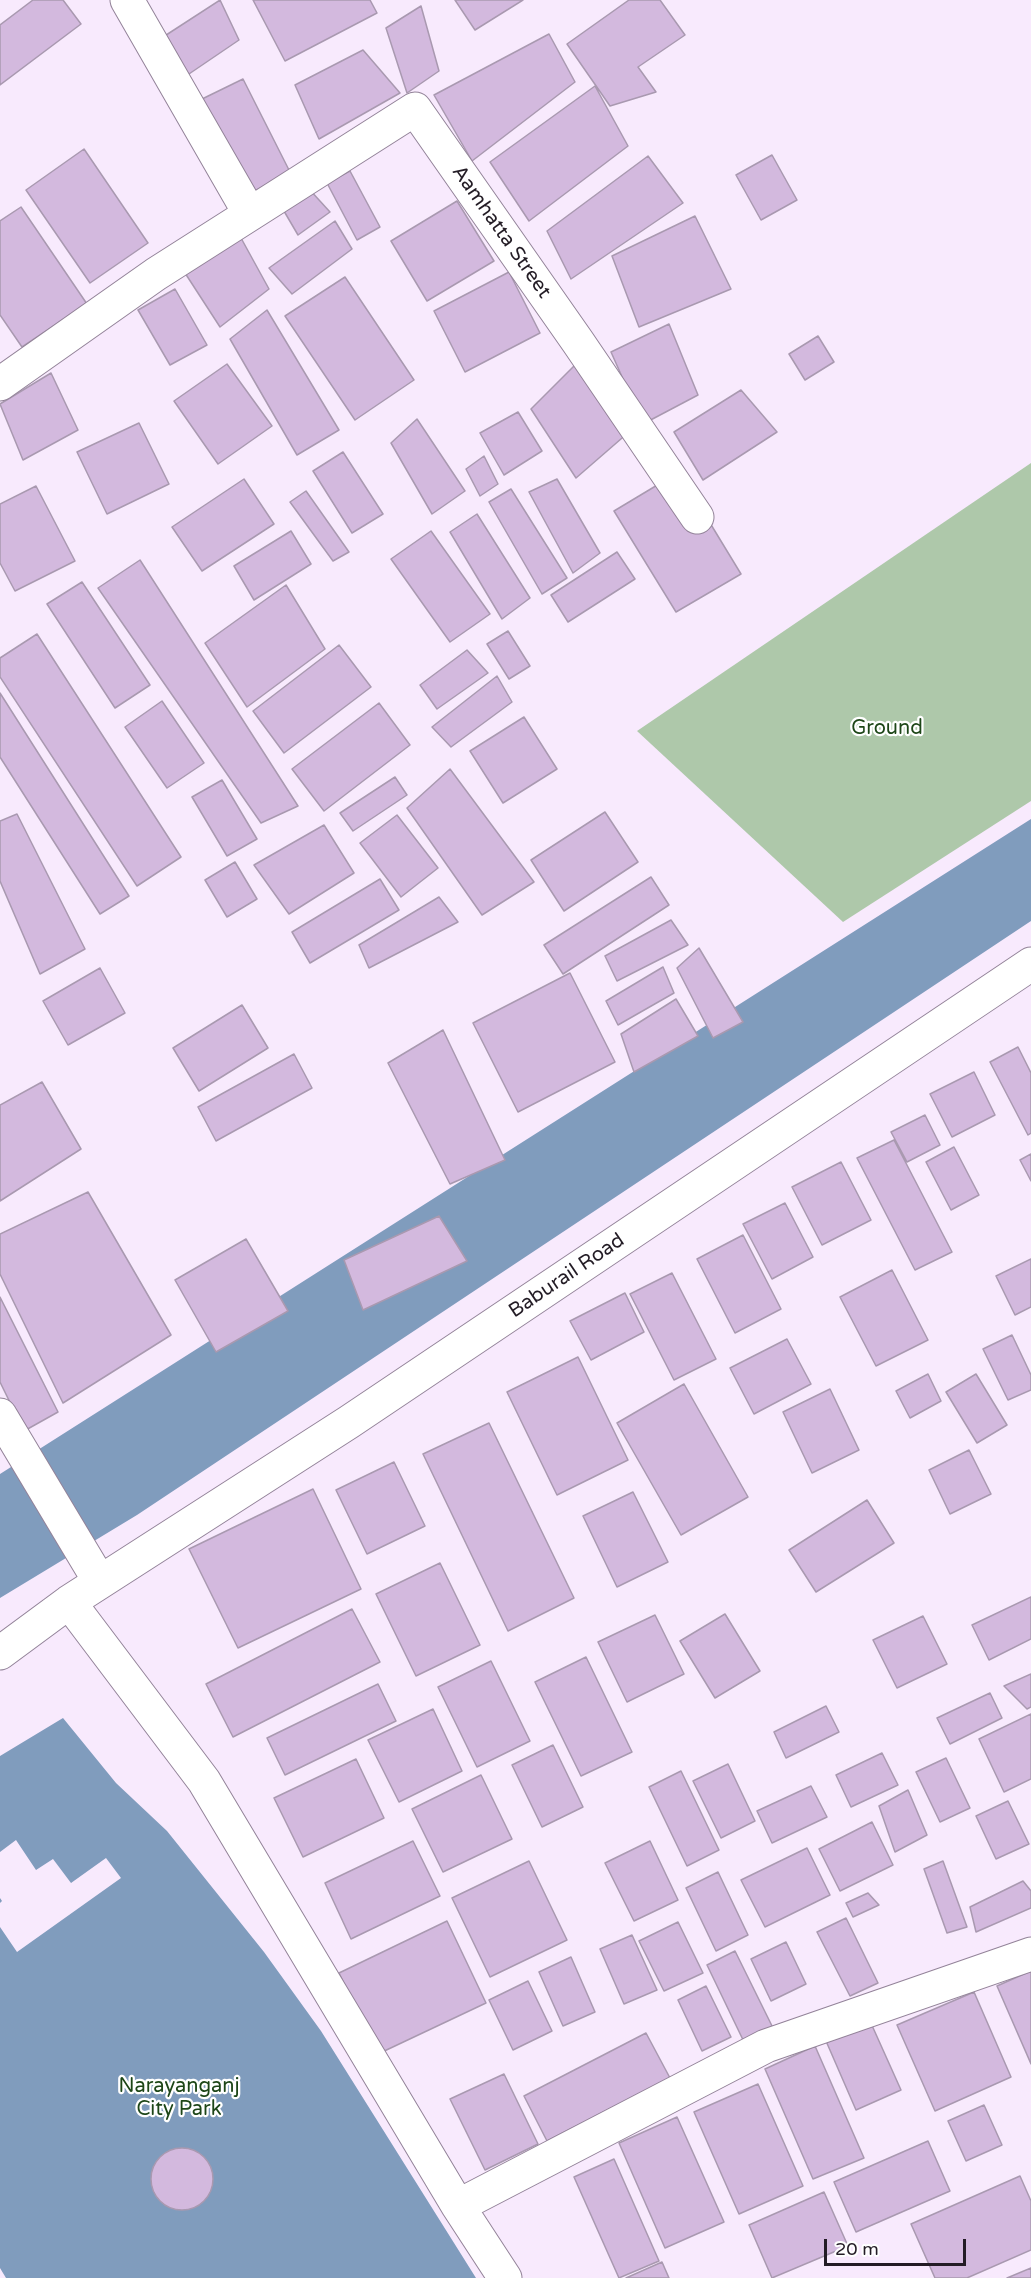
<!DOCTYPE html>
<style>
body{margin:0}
#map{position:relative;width:1031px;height:2278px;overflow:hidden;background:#f8eafd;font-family:"Varela Round",sans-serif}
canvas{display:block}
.scale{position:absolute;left:824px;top:2239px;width:142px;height:27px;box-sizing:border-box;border:3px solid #231c25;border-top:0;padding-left:8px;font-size:18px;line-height:21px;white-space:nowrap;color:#231c25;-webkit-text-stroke:4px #fff;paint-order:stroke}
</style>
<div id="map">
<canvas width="1031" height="2278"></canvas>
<div class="scale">20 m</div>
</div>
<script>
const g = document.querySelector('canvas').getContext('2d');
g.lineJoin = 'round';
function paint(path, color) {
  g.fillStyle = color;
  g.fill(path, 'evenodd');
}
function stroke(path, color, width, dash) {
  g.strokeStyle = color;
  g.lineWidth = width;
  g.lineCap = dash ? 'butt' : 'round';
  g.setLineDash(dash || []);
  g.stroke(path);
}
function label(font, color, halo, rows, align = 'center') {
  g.font = font + ' "Varela Round",sans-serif';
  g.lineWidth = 4.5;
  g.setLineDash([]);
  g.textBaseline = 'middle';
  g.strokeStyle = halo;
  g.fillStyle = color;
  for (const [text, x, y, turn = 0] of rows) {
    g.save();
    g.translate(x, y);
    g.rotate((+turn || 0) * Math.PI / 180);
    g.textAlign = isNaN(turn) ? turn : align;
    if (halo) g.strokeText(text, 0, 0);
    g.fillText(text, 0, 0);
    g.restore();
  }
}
paint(new Path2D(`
 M1031 463V801L843 922 637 731Z`), '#aec8aa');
paint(new Path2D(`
 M1031 819V921L137 1515 0 1598V1474Z
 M63 1718 116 1783 167 1831 264 1952 321 2031 476 2278H6L0 2268V1756Z`), '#809cbd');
paint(new Path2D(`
 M16 1840 36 1870 53 1859 71 1883 106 1858 121 1878 17 1952 0 1927V1903L2 1901 0 1898V1852Z`), '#f8eafd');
const building = new Path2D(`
 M33 0H63L81 24 0 85V25Z
 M220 0 239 40 186 76 160 39Z
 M253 0H370L377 13 285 61Z
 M455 0H523L475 30Z
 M629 0H660L685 35 638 67 656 92 610 106 567 44Z
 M421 6 439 71 407 93 386 28Z
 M549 34 575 82 472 161 434 95Z
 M363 50 400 93 319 139 295 85Z
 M243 79 290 172 251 193 200 100Z
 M595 86 628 146 529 221 490 162Z
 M84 149 148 243 90 283 26 190Z
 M772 155 797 200 761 220 736 175Z
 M648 156 683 203 571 279 547 231Z
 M350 171 380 227 357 240 327 183Z
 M309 189 330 212 298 235 281 206Z
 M457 201 494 261 427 301 391 241Z
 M21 207 87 304 22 347 0 315V221Z
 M695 216 731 289 639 327 612 256Z
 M335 221 352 249 292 294 269 268Z
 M241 238 269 289 220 327 185 273Z
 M509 272 540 333 465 372 434 311Z
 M345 277 414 380 355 420 285 316Z
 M175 289 207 345 170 365 138 310Z
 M267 310 339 430 297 455 230 339Z
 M669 324 698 395 643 424 611 352Z
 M818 336 834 362 805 380 789 354Z
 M578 362 629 432 576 478 531 409Z
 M227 364 272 426 218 464 174 401Z
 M51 373 78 430 23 460 0 404Z
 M741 390 777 432 703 480 674 432Z
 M518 412 542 451 504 475 480 433Z
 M417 419 465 491 432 514 391 443Z
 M139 423 169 484 107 514 77 452Z
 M343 452 383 514 352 533 313 471Z
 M484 456 498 484 480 496 466 469Z
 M679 472 741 574 676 612 614 511Z
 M244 479 274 524 202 571 172 527Z
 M557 479 600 553 573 573 529 492Z
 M36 486 75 561 15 591 0 563V504Z
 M511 489 567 578 542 594 489 502Z
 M306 491 349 552 333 561 290 502Z
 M477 514 530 598 502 619 450 532Z
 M291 531 311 564 254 600 234 566Z
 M431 531 490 614 450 642 391 559Z
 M617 552 635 579 568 622 551 595Z
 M140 560 298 806 261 823 98 588Z
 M82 582 150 685 115 708 47 604Z
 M286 585 325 649 247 707 205 643Z
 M508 631 530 666 509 679 487 644Z
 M37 634 181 857 137 886 0 677V658Z
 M339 645 371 687 284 753 253 711Z
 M467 650 488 673 437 709 420 685Z
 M497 676 512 702 451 747 432 727Z
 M0 693 129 896 100 914 0 757Z
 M162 701 204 763 167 788 125 727Z
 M379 703 410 745 324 811 292 769Z
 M524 717 557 769 503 803 470 751Z
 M450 769 534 882 482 915 407 808Z
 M395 777 407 795 353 831 340 813Z
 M222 780 257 839 227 856 192 797Z
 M605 812 638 862 564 911 531 860Z
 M17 814 85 949 40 974 0 881V821Z
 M397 815 438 868 401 897 360 843Z
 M324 825 354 873 289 914 254 865Z
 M235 862 257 899 227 917 205 880Z
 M651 877 669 905 563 974 544 945Z
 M380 879 399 910 310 963 292 932Z
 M439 897 458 922 369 968 359 945Z
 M671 920 688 945 617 981 605 956Z
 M699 948 743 1022 713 1038 677 968Z
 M663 967 674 993 618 1025 606 1001Z
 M100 968 125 1013 68 1045 43 1001Z
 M570 973 615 1062 518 1112 473 1023Z
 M676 999 698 1036 634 1072 621 1034Z
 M242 1005 268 1048 199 1091 173 1048Z
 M443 1030 505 1160 450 1184 388 1063Z
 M1018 1047 1031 1073V1133L1028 1135 990 1062Z
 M294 1054 312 1088 216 1141 198 1107Z
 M974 1072 995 1115 952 1137 930 1094Z
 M42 1082 81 1149 0 1201V1105Z
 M925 1115 940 1145 907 1162 891 1132Z
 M894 1140 952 1252 915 1270 857 1158Z
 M954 1147 979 1195 951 1210 926 1162Z
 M1031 1154V1181L1020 1160Z
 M841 1162 871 1220 822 1245 792 1187Z
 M88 1192 171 1335 63 1403 0 1274V1234Z
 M785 1203 813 1257 772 1279 743 1224Z
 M439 1216 467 1261 363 1310 344 1260Z
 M743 1235 781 1309 735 1333 697 1259Z
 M246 1239 288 1311 216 1352 175 1280Z
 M1031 1259V1307L1015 1315 996 1276Z
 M892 1270 928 1340 876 1366 840 1297Z
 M672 1273 716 1359 674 1380 630 1294Z
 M625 1293 644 1332 591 1360 570 1321Z
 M0 1297 58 1412 24 1431 0 1382Z
 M1012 1335 1031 1375V1390L1008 1400 983 1349Z
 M787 1339 811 1384 754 1414 730 1368Z
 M578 1357 628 1460 557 1495 507 1392Z
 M928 1374 941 1401 910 1418 896 1391Z
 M976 1374 1007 1425 977 1443 946 1392Z
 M684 1384 748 1497 681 1535 617 1423Z
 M830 1389 859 1450 812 1473 783 1412Z
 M489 1423 574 1598 508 1631 423 1454Z
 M969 1450 991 1494 950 1514 929 1470Z
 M394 1462 425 1526 367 1554 336 1490Z
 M313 1489 361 1589 238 1648 189 1549Z
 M633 1492 668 1562 617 1587 583 1516Z
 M867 1500 894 1543 816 1592 789 1550Z
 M440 1563 480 1645 416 1676 376 1594Z
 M1031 1597V1639L989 1660 972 1625Z
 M352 1609 380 1662 233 1737 206 1684Z
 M725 1614 760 1671 715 1698 680 1641Z
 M655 1615 684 1674 627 1702 598 1642Z
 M923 1616 947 1664 897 1688 873 1640Z
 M586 1657 632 1752 581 1776 535 1682Z
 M491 1661 530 1741 477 1767 438 1687Z
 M1031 1674V1707L1027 1709 1004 1686Z
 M378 1684 396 1721 285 1775 267 1738Z
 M990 1693 1002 1718 950 1744 937 1718Z
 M826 1706 839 1732 786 1758 774 1732Z
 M433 1709 462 1771 399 1802 368 1740Z
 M1031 1714V1779L1004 1792 979 1739Z
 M553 1745 583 1807 542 1827 512 1765Z
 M882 1753 898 1785 851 1807 836 1775Z
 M946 1758 970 1808 940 1822 916 1772Z
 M356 1759 384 1818 303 1857 274 1798Z
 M728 1764 755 1821 721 1838 693 1781Z
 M681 1771 719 1850 687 1866 649 1787Z
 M481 1775 512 1839 443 1872 412 1809Z
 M811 1786 827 1817 772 1843 757 1811Z
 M908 1790 927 1835 895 1852 879 1806Z
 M1008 1801 1029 1844 996 1859 976 1816Z
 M872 1822 893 1865 840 1891 819 1849Z
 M413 1841 440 1896 351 1939 325 1883Z
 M650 1841 678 1900 634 1921 605 1863Z
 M807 1848 830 1895 765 1927 741 1880Z
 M529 1861 567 1940 490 1977 452 1898Z
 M943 1861 967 1927 947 1933 924 1869Z
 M718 1872 748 1935 716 1951 686 1888Z
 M1023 1881 1031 1891V1908L976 1932 970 1907Z
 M868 1893 879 1905 853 1917 846 1903Z
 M846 1918 878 1983 850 1996 817 1932Z
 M447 1921 486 2003 378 2054 339 1973Z
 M678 1922 703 1973 664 1991 639 1941Z
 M632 1935 657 1990 624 2004 600 1949Z
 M786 1942 806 1984 771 2001 751 1959Z
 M735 1951 774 2030 745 2044 707 1965Z
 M571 1957 595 2012 563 2026 539 1972Z
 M1031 1971V2064L997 1986Z
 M528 1981 552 2031 513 2050 489 2000Z
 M706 1986 731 2037 702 2051 678 2000Z
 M974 1992 1011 2077 935 2111 897 2025Z
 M870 2021 901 2090 856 2110 826 2041Z
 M646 2033 670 2078 547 2141 524 2096Z
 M815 2046 864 2158 813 2179 765 2069Z
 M504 2074 538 2144 485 2170 450 2099Z
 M758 2084 803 2186 739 2214 694 2112Z
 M984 2105 1002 2145 966 2161 948 2121Z
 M677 2117 724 2222 665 2248 619 2143Z
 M928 2141 950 2191 856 2232 834 2182Z
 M151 2179a31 31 0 1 1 62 0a31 31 0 1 1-62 0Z
 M614 2159 659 2261 619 2278 574 2177Z
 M1020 2176 1031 2201V2250L967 2278H935L911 2224Z
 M824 2192 848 2246 772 2278 749 2225Z
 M662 2262 669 2278H626Z
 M1031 2268V2278H1007Z`);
paint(building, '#d3b9de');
stroke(building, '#a999b0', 1.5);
const minor = new Path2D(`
 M127 0 250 214
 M0 384 156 274 415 109 578 342 697 517
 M0 1415 100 1582
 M69 1602 204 1781 458 2206 505 2278
 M0 1653 69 1602 349 1422 1031 964
 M458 2206 766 2046 1031 1954`);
stroke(minor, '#938399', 35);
stroke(minor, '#fff', 33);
label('20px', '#231c25', '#fff', [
 ["Aamhatta Street",501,232,55],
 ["Baburail Road",567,1276,-34]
]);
label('20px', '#1d4617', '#fff', [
 ["Ground",887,729],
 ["Narayanganj",179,2087],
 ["City Park",179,2110]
]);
</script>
